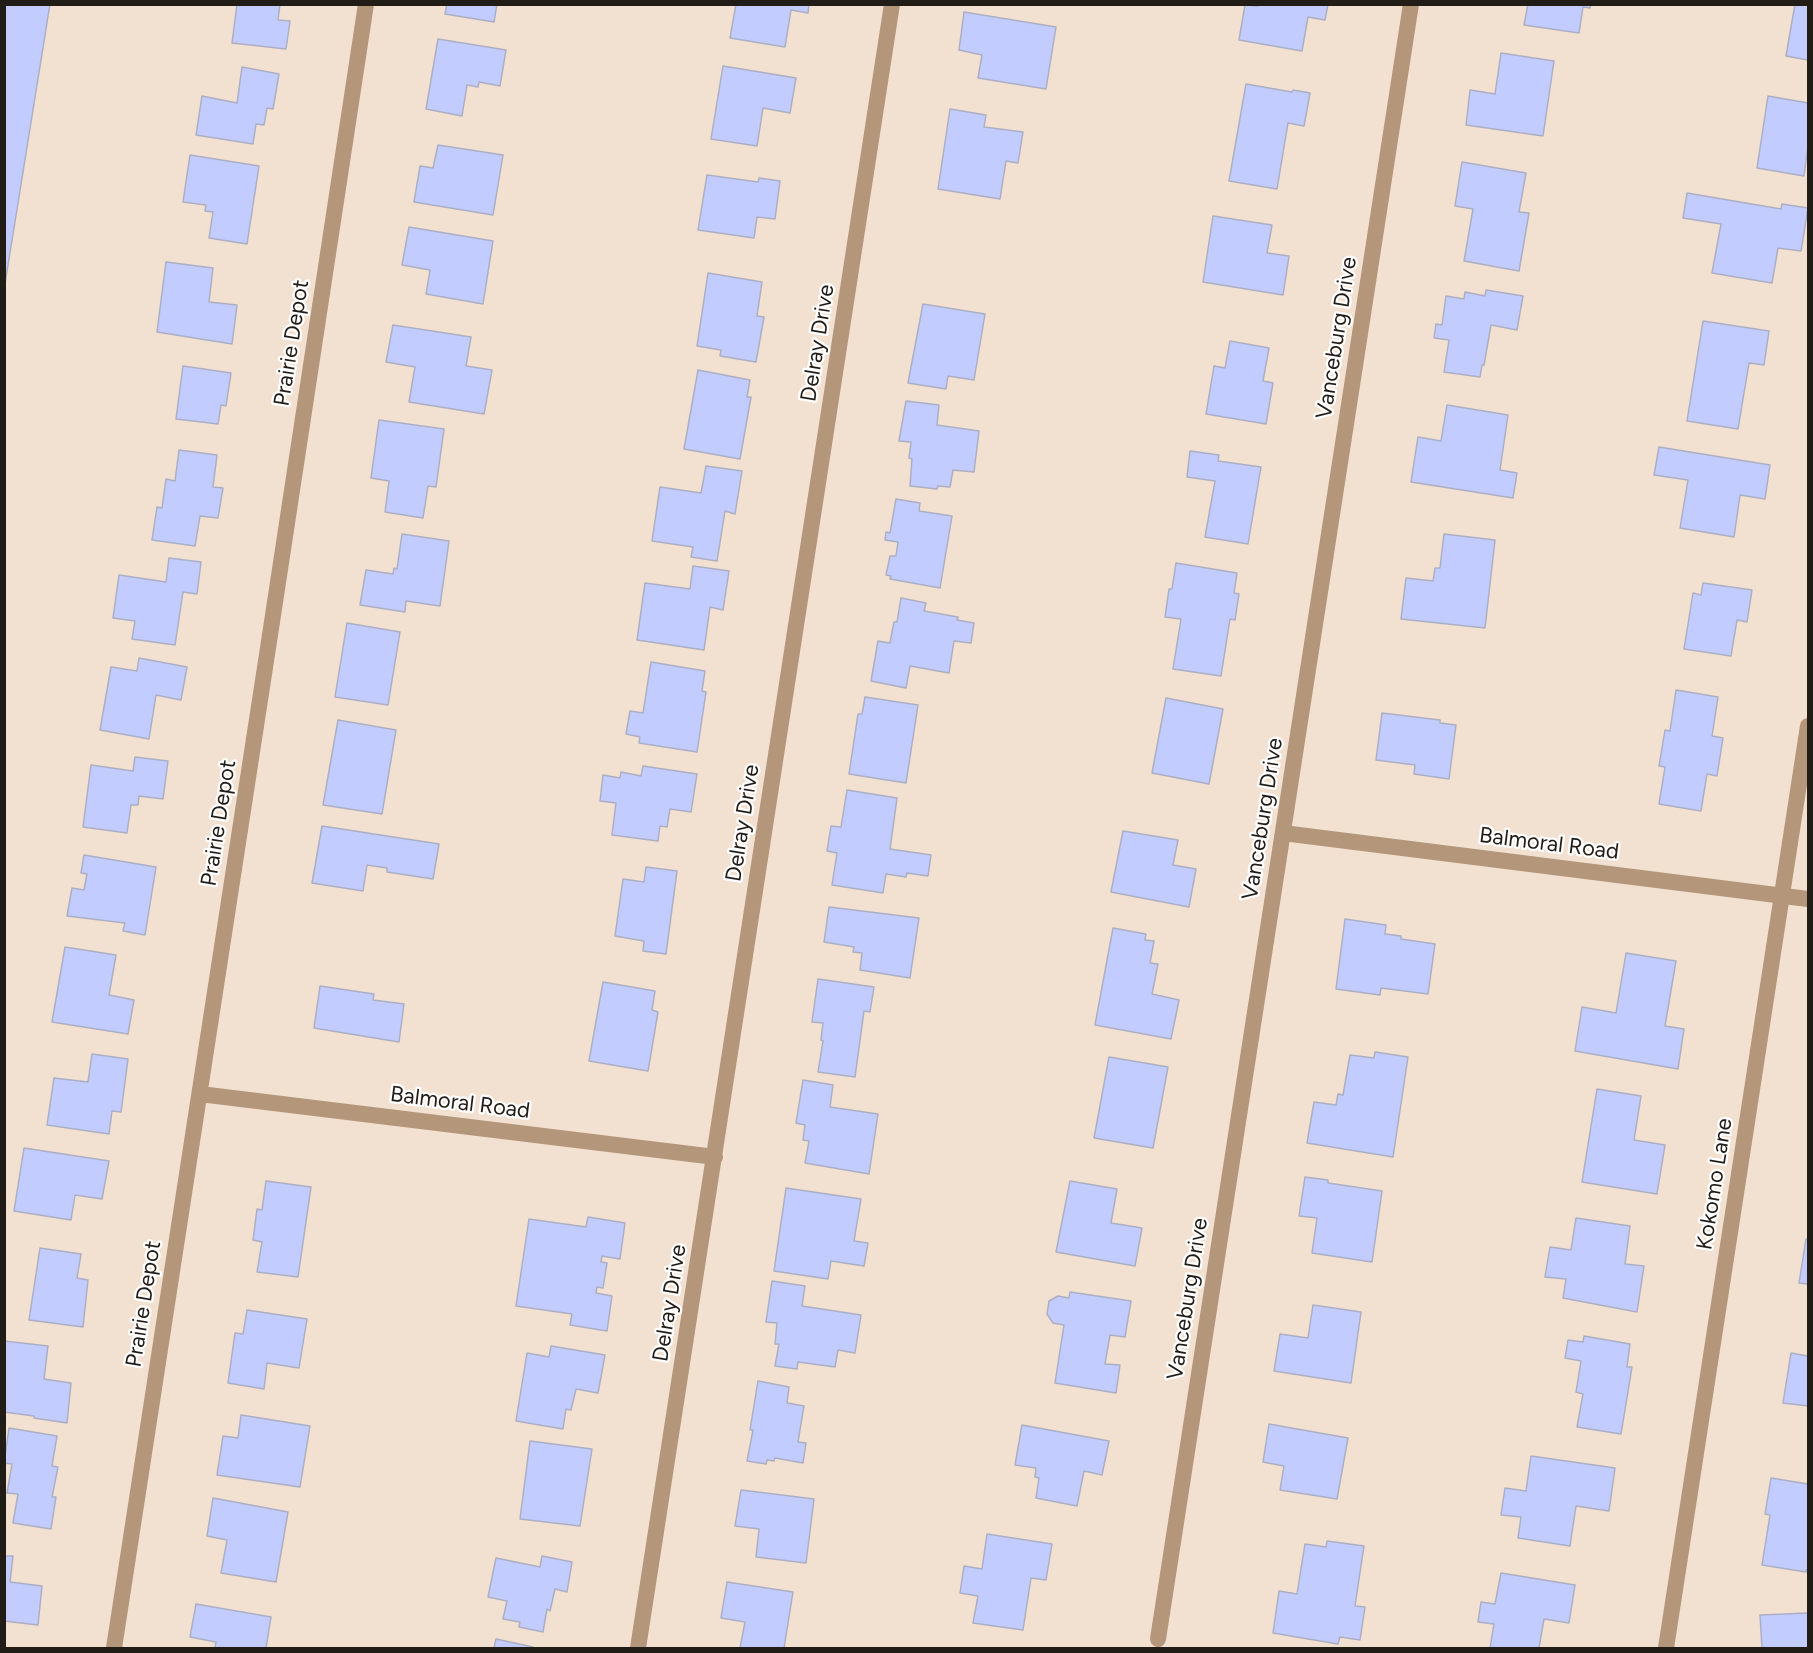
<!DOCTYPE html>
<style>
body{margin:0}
#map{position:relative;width:1813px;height:1653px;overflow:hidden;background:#f2e0d0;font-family:Figtree,sans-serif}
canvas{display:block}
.frame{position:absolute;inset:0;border:6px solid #221c16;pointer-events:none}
</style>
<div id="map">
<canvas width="1813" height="1653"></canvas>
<div class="frame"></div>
</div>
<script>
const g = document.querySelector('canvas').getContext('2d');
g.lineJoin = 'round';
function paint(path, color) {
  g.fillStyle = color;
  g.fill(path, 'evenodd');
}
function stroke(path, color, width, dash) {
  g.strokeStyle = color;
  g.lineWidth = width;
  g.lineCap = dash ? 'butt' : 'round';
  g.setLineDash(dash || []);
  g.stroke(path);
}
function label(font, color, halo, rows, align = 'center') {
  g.font = font + ' Figtree,sans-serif';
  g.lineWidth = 4.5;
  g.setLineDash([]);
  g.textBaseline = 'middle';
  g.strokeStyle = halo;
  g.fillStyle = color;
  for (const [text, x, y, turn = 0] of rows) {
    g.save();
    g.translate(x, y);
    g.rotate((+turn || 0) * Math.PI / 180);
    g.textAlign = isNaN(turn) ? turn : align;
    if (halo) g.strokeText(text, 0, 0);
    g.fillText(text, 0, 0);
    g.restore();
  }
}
const building = new Path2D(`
 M4 4H50L4 290Z
 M237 4H280L278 20 290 21 286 49 232 43Z
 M447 4H497L494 22 445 14Z
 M736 4H809L808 13 791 10 785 47 730 38Z
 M1258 4H1328L1325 20 1308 17 1302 51 1239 40 1245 5 1258 6Z
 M1528 4H1591L1590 8 1583 7 1579 33 1524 25Z
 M1795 4H1808V60L1786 56Z
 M964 12 1056 27 1046 89 978 78 982 55 959 50Z
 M438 39 506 50 500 86 479 82 478 87 467 85 462 116 426 109Z
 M1501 53 1554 61 1543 136 1466 125 1470 90 1495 94Z
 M723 66 796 78 790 113 763 108 757 146 711 139Z
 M242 67 279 74 273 109 267 108 264 125 256 124 253 144 196 135 202 96 237 103Z
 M1246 84 1292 92 1293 90 1310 93 1304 126 1288 123 1277 189 1229 181Z
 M1768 96 1808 103V146L1804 176 1757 168Z
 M950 109 986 115 984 127 1023 132 1018 163 1006 161 1000 199 938 189Z
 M438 145 503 155 493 215 414 202 420 166 433 168Z
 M190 155 259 166 247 244 209 238 213 212 205 211 206 205 183 202Z
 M1462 162 1526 173 1519 212 1529 213 1519 271 1464 261 1473 209 1455 206Z
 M707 175 758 182 759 178 780 181 775 219 757 217 754 238 698 230Z
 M1687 193 1781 209 1782 204 1808 208 1801 251 1778 248 1772 283 1712 273 1721 224 1683 218Z
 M1213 216 1272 225 1267 253 1289 256 1283 295 1203 282Z
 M409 227 493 241 483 304 426 294 430 270 402 265Z
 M166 262 213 268 209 302 237 305 232 344 157 332Z
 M708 273 762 282 757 316 764 317 756 362 720 356 721 350 697 346Z
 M1486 290 1523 296 1517 330 1491 325 1484 365H1482L1480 377 1444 372 1449 340 1434 338 1436 324 1442 325 1446 296 1464 299 1465 292 1485 296Z
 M923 304 985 314 974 380 948 376 946 389 908 383Z
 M1703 321 1769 331 1764 365 1749 363 1738 429 1687 421Z
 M393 325 471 337 466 366 492 370 484 414 409 402 415 367 386 362Z
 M1230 341 1269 348 1263 381 1273 383 1266 424 1206 414 1214 366 1225 368Z
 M183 366 231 373 226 406 221 405 218 424 176 419Z
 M698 370 750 380 747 397H751L740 459 684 449Z
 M906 401 939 405 937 425 979 431 974 472 953 470 950 487 938 486 937 489 910 486 912 459 909 458 911 442 899 441Z
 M1447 405 1508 415 1500 470 1517 473 1513 498 1411 482 1418 437 1441 441Z
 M379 420 444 429 436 487 428 486 423 518 385 512 389 481 371 478Z
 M1659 447 1770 465 1765 499 1740 495 1734 537 1680 528 1688 480 1654 475Z
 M179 450 217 455 213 487 223 488 218 518 200 516 195 546 152 540 157 507 162 508 166 479 175 481Z
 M1190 451 1219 455 1218 461 1261 467 1248 544 1205 537 1215 481 1187 477Z
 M706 466 742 471 735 514 725 511 717 561 691 557 693 547 652 541 660 487 701 493Z
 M896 499 920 503 919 511 952 516 940 588 890 579 891 576 886 575 890 556H896L898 542 885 540 886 532 890 533Z
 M402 534 449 541 440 606 406 601 405 612 360 605 366 570 393 574 394 568 397 569Z
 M1444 534 1495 540 1485 628 1401 619 1406 578 1433 581 1435 568H1440Z
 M169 558 201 562 197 594 183 592 175 645 132 639 135 621 113 618 119 575 166 582Z
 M1176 563 1237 573 1234 593 1239 594 1235 620 1230 619 1221 676 1173 669 1181 619 1165 617 1169 589H1172Z
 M693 566 729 571 723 610 710 607 704 650 637 640 645 583 690 589Z
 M1703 583 1752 590 1747 622 1737 620 1731 656 1684 649 1693 593 1701 595Z
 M901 598 926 603 924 611 958 617 957 620 974 623 971 643 954 641 949 673 910 666 906 688 871 681 878 641 890 643 894 622H897Z
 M347 623 400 632 388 705 335 697Z
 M139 658 187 667 181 700 156 695 149 739 100 730 111 667 137 671Z
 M651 662 705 671 702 691 706 692 697 752 639 743 640 737 626 734 630 711 643 713Z
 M1676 690 1718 697 1712 736 1723 738 1717 776 1707 774 1701 811 1659 804 1665 767 1659 766 1665 730 1670 731Z
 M865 697 918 705 906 783 849 774 858 714H862Z
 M1166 698 1223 709 1209 784 1152 773Z
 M1382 713 1440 720V723L1456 725 1449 779 1414 774 1415 765 1376 760Z
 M338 720 396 730 382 814 323 805Z
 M135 757 168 761 163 799 139 796 138 805H131L127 833 83 827 91 765 133 771Z
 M643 766 697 774 691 812 670 809 667 827 660 826 658 841 612 835 616 803 600 801 603 775 620 778 621 772 641 776Z
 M847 790 897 798 890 849 931 855 928 876 907 873 906 877 886 874 883 893 832 885 837 853 827 851 831 826 841 827Z
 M322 826 439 844 433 879 387 872V868L367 865 363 891 312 883Z
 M1123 831 1178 840 1173 865 1196 869 1189 907 1111 892Z
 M84 855 156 867 145 935 123 931 125 923 67 916 72 888 84 890 87 874 81 873Z
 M646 867 677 871 666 954 643 951 644 941 615 936 623 879 644 882Z
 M829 907 919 918 910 978 860 970 862 953 853 952 854 947 824 942Z
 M1345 919 1386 925 1385 934 1401 936V939L1435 944 1428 994 1381 988 1380 995 1336 989Z
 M1113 928 1146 934 1145 940 1154 941 1150 963 1158 964 1152 994 1179 1000 1171 1039 1095 1025Z
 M65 947 116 955 109 995 134 1000 128 1034 52 1022Z
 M1626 953 1676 961 1665 1026 1684 1029 1678 1069 1575 1051 1582 1007 1616 1013Z
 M818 979 874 987 870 1012 864 1011 855 1077 818 1072 823 1041 821 1040 823 1023 812 1022Z
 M603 982 655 991 652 1010 658 1012 648 1071 589 1061Z
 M320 986 374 994 373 1000 404 1004 399 1042 314 1028Z
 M1375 1052 1408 1057 1393 1157 1307 1143 1314 1102 1336 1105 1338 1094 1343 1095 1350 1055 1374 1058Z
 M92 1054 128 1059 121 1112 112 1111 109 1134 47 1125 54 1078 88 1082Z
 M1109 1057 1168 1067 1153 1148 1094 1138Z
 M803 1080 833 1085 830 1107 878 1114 869 1174 805 1163 809 1141 803 1140 805 1125 796 1123Z
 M1597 1089 1641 1096 1634 1140 1665 1145 1657 1194 1582 1182Z
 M24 1148 109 1161 102 1199 75 1195 71 1220 14 1211Z
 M1305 1177 1328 1180V1183L1382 1191 1372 1262 1312 1253 1317 1218 1299 1216Z
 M266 1181 311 1187 298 1277 257 1272 262 1242 253 1240 257 1209 262 1210Z
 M1070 1181 1117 1189 1111 1223 1142 1228 1135 1266 1056 1252Z
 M786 1188 861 1199 854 1241 868 1243 864 1266 831 1261 828 1279 774 1271Z
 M588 1217 625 1223 620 1259 602 1256 601 1262 607 1263 603 1288 597 1287 596 1293 612 1296 607 1331 570 1325 572 1314 516 1306 529 1219 586 1227Z
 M1576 1218 1630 1226 1625 1264 1644 1266 1637 1312 1563 1298 1566 1279 1545 1277 1550 1247 1571 1250Z
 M1806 1239H1808V1284L1799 1283Z
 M40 1248 81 1254 77 1278 88 1280 83 1327 29 1320Z
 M772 1281 805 1286 802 1306 861 1315 855 1353 838 1350 835 1367 798 1362 797 1369 775 1366 779 1344H775L777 1323 766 1322Z
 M1070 1292 1131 1301 1125 1337 1110 1335 1105 1364 1120 1365 1116 1393 1055 1383 1064 1325 1053 1323 1047 1314 1049 1301 1058 1296 1069 1298Z
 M1313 1305 1361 1312 1351 1383 1274 1371 1280 1334 1308 1338Z
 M247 1310 307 1319 299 1368 267 1363 264 1389 228 1383 235 1333 243 1334Z
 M1584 1336 1630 1344 1627 1367H1632L1621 1434 1577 1427 1583 1394 1576 1392 1581 1361 1565 1358 1568 1340 1583 1342Z
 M4 1341 48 1346 44 1379 71 1383 67 1423 34 1418V1416L4 1412Z
 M551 1346 605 1355 598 1393 576 1389 571 1410 566 1409 563 1429 516 1421 527 1353 549 1357Z
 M1791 1353 1808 1356V1406L1783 1403Z
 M758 1381 789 1387 787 1403 804 1406 798 1442 806 1443 803 1463 775 1458 774 1461 767 1460 766 1464 747 1461 753 1430H750Z
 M241 1415 310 1426 300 1487 217 1475 223 1436 238 1438Z
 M1269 1424 1348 1438 1337 1499 1280 1490 1284 1466 1263 1462Z
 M1022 1425 1109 1441 1102 1475 1084 1471 1077 1506 1036 1498 1039 1478 1035 1477 1036 1468 1015 1465Z
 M9 1428 57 1436 52 1466 58 1467 52 1497H56L51 1529 13 1523 18 1494 7 1493 12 1464 4 1463Z
 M530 1441 592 1449 580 1526 520 1519Z
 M1531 1456 1615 1468 1609 1511 1576 1506 1570 1546 1518 1538 1521 1517 1501 1515 1505 1488 1526 1491Z
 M1771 1478 1808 1484V1571L1806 1570V1572L1762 1565 1770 1515 1765 1514Z
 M741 1490 814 1499 806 1563 756 1557 759 1529 735 1526Z
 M213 1498 288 1512 276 1582 221 1573 227 1540 207 1536Z
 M987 1534 1052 1544 1046 1580 1031 1578 1023 1630 973 1623 978 1596 960 1593 964 1566 982 1569Z
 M1327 1541 1364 1546 1355 1606 1365 1607 1360 1640 1340 1637 1338 1644 1273 1633 1279 1591 1297 1594 1305 1544 1326 1547Z
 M4 1556H13L10 1582 42 1586 38 1625 4 1621Z
 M542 1556 572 1562 567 1592 555 1589 550 1611 547 1609 543 1632 519 1627 520 1622 503 1619 507 1601 488 1597 496 1558 540 1567Z
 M1501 1573 1575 1585 1569 1623 1544 1619 1539 1648H1490L1494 1624 1478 1622 1481 1602 1495 1604Z
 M727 1582 793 1592 784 1648H740L745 1622 721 1618Z
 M196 1604 271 1617 266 1648H215L216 1642 190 1637Z
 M1808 1613V1648H1762L1760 1615Z
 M496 1639 533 1647V1648H494Z`);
paint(building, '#c3ccfe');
stroke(building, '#acafc4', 1.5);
stroke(new Path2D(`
 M1283 833 1808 899
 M200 1094 715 1157
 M1158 1639 1411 4
 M114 1648 268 648 366 4
 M638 1648 892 4
 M1666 1648 1808 726`), '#b4967a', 16);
label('22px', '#221c16', '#fff', [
 ["Vanceburg Drive",1337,338,-81],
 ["Prairie Depot",292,343,-81],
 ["Delray Drive",818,343,-81],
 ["Vanceburg Drive",1263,819,-81],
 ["Prairie Depot",219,823,-81],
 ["Delray Drive",743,823,-81],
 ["Balmoral Road",1549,844,7],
 ["Balmoral Road",460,1103,7],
 ["Kokomo Lane",1715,1184,-81],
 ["Vanceburg Drive",1188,1299,-81],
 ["Delray Drive",670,1303,-81],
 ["Prairie Depot",144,1304,-81]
]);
</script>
